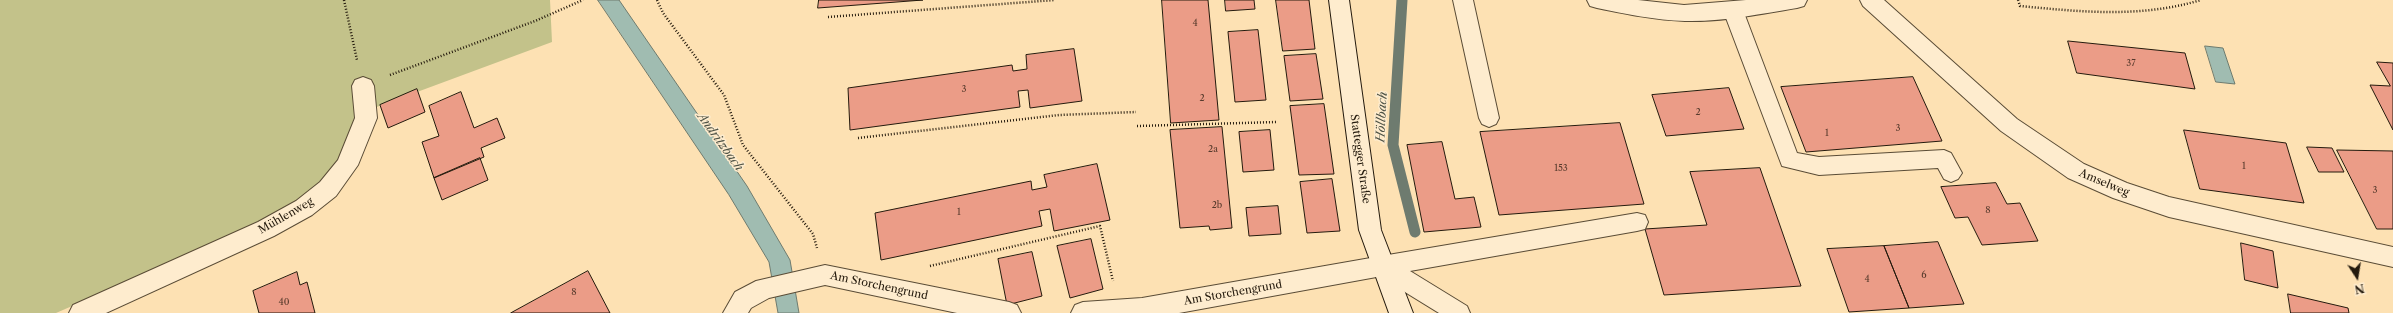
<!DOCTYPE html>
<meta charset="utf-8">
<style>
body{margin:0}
#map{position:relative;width:2393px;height:313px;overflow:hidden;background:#fde1b3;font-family:"Libre Caslon Text",serif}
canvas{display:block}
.north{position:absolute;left:2337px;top:257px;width:40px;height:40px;-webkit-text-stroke:3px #feecce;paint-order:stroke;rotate:168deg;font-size:11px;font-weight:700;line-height:16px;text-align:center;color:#241a0d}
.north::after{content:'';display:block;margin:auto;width:14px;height:18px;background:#241a0d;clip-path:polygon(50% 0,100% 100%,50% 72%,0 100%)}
</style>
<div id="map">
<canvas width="2393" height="313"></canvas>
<div class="north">N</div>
</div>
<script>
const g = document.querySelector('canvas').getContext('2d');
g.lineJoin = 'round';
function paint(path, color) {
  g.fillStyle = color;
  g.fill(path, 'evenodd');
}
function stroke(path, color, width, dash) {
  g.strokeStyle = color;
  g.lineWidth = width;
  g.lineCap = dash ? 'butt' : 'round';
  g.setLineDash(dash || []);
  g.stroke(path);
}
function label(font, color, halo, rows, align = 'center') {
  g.font = font + ' "Libre Caslon Text",serif';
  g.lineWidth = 3;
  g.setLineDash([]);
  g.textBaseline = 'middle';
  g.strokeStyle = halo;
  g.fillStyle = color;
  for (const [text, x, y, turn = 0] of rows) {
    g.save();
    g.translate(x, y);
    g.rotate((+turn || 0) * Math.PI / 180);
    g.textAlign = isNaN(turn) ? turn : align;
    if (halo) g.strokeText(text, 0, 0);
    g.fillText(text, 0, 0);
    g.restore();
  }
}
paint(new Path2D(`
 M0 0H550L552 42 355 115 341 160 311 193 227 239 56 313H0Z`), '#c3c28a');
const water = new Path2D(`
 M598 0H619L747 186 790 260 799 313H778L769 262 729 195Z
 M2205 46 2223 48 2235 84 2216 82Z`);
paint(water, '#a0bcb1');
stroke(water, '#6e7b6f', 1);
stroke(new Path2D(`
 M1402 0 1393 145 1415 232`), '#6e7b6f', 11);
const building = new Path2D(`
 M819 0H923L818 8Z
 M1162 0H1208L1219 120 1171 123Z
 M1225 0H1254L1255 9 1226 11Z
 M1276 0H1309L1315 49 1283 51Z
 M1258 30 1266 100 1235 102 1228 32Z
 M2068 41 2185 53 2195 89 2077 73Z
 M1074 49 1082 101 1030 108 1028 90 1018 91 1020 107 850 130 848 88 1012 65 1013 71 1027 69 1026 55Z
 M1316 54 1323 99 1290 101 1284 56Z
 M2377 62 2393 63V130L2370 85 2390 86Z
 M1913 77 1942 141 1806 152 1781 87Z
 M1729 88 1744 129 1666 136 1652 95Z
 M417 89 425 112 388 128 380 105Z
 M461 92 474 128 497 118 505 138 481 148 484 157 434 178 422 142 439 136 429 106Z
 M1324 104 1334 174 1299 175 1290 106Z
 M1620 123 1644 204 1499 215 1480 132Z
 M1222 127 1232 228 1210 230 1209 226 1180 228 1170 130Z
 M1270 130 1274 170 1243 172 1239 132Z
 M2184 130 2286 143 2304 203 2200 189Z
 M1442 142 1455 199 1474 197 1481 227 1424 232 1407 145Z
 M2307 147 2332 148 2344 172H2319Z
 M2337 150 2393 151V229H2377Z
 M480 158 488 180 442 200 434 178Z
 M1097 164 1110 220 1054 231 1050 209 1039 211 1042 226 881 260 875 213 1031 181 1032 190 1047 187 1044 175Z
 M1760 168 1801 286 1664 295 1645 229 1707 225 1690 172Z
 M1332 179 1340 231 1307 233 1300 182Z
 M1996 183 2007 204 2020 203 2038 241 1982 245 1968 217 1955 218 1941 187Z
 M1278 206 1281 234 1249 236 1246 208Z
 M1091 239 1103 289 1070 298 1057 246Z
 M1938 242 1964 304 1909 308 1884 246Z
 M2241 243 2273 251 2278 288 2245 280Z
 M1884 246 1909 308 1849 312 1827 249Z
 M1032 252 1042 296 1007 305 998 259Z
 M588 271 610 313H511Z
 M297 272 300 285 307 282 315 313H259L253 291Z
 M2288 294 2348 308 2349 313H2291Z`);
paint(building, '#eb9c87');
stroke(building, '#241a0d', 1);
const service = new Path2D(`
 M1453 0H1473L1499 118 1496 124 1489 127 1482 124 1479 118Z
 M1733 2 1740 5 1743 10 1797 153 1819 157 1944 150 1951 153 1962 173 1958 179 1951 182 1944 179 1938 168 1819 175 1782 166 1723 10 1726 5Z
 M1637 213 1645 215 1648 222 1645 229 1637 231 1410 271 1467 306 1470 313H1439L1374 273 1371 266 1374 259 1382 256Z`);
const minor = new Path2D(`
 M1587 0H1638L1684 5 1746 0H1807L1804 6 1797 8C1760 14 1722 22 1685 21 1655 20 1626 14 1597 8L1590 6Z
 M1860 0H1884L2017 119 2084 164 2127 183 2169 197 2393 247V267L2169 217 2113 198 2068 178 2001 131 1863 6Z
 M363 77 371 80 374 86 377 118 358 165 336 196 312 215 274 236 106 313H69L73 305 258 222 296 201 320 182 338 160 355 118 352 86 355 80Z
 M1382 256 1390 259 1394 266 1390 273 1382 276 1179 313H1071L1075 305 1083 302 1142 298Z
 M825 265 1009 302 1017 305 1021 313H957L825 285 769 298 751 308 748 313H723L735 292 756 281Z`);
const secondary = new Path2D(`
 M1329 0H1349L1381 230 1413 313H1389L1359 230Z`);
stroke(service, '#5a4c36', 2);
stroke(minor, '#5a4c36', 2);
stroke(secondary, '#241a0d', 2);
stroke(new Path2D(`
 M344 0 357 60
 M657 0 663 13 724 95 743 145 813 234 817 248
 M2018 0 2020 6C2082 12 2141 18 2201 0
 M828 17 1055 0
 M390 75 535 21 583 0
 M1137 126 1277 122
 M858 138 1059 115 1136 112
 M930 266 1100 226 1113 281`), '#241a0d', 2.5, [1, 2]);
paint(service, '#feecce');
paint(minor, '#feecce');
paint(secondary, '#feecce');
label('9px', '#563a2c', null, [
 ["4",1195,23],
 ["37",2131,63],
 ["3",964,89],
 ["2",1202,98],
 ["2",1698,112],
 ["3",1898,128],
 ["1",1827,133],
 ["2a",1213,149],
 ["1",2244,166],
 ["153",1561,168],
 ["3",2375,190],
 ["2b",1217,205],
 ["8",1988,210],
 ["1",959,212],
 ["6",1924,275],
 ["4",1867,279],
 ["8",574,292],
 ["40",284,302]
]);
label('11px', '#241a0d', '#feecce', [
 ["Stattegger Straße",1360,159,82],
 ["Amselweg",2104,183,23],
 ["Mühlenweg",286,216,-30],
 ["Am Storchengrund",879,286,12],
 ["Am Storchengrund",1233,293,-10]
]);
label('italic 12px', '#4f5346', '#feecce', [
 ["Höllbach",1382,117,-87],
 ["Andritzbach",720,142,54]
]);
</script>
